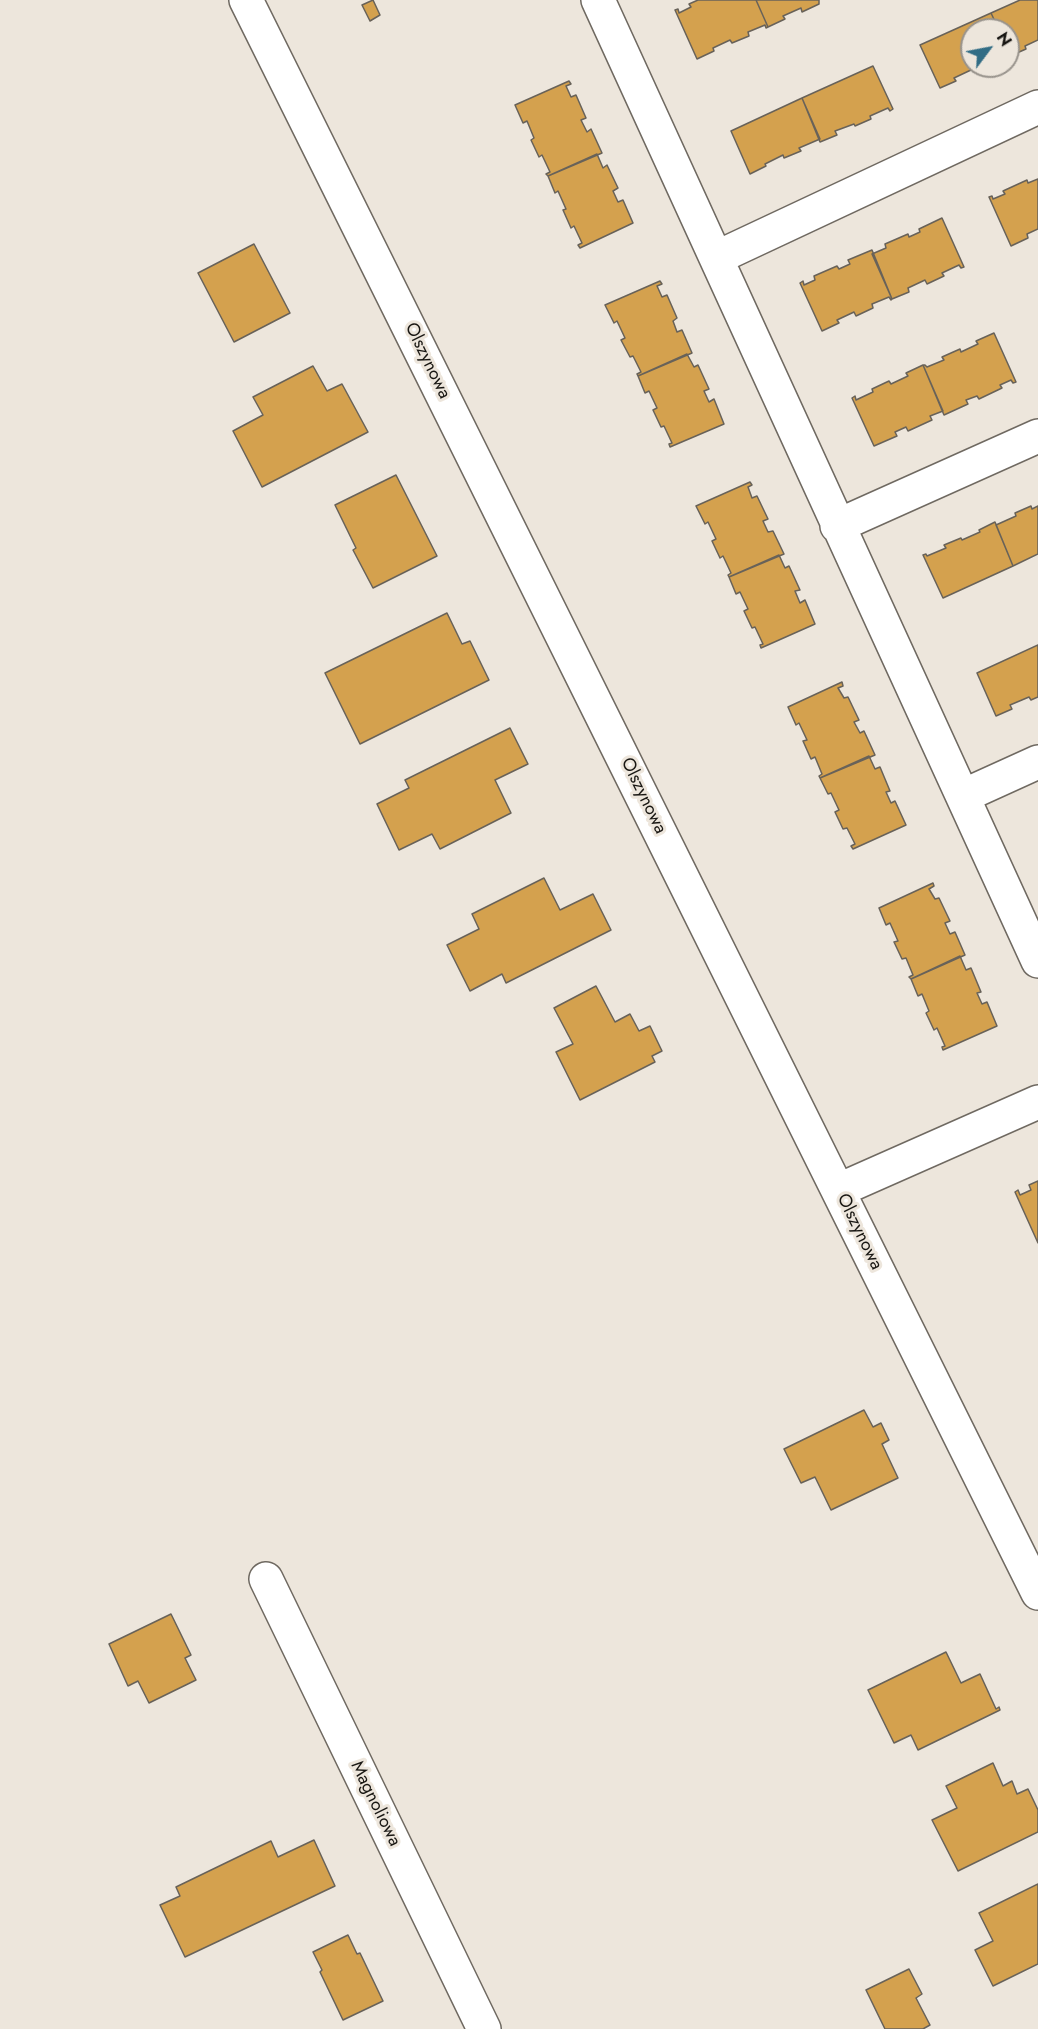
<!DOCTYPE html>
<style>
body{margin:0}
#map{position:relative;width:1038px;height:2029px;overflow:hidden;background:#ede6dc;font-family:Jost,sans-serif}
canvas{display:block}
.north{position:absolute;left:960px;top:18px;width:60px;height:60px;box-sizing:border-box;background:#ede6dc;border:2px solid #98938c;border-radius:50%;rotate:58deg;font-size:16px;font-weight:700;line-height:24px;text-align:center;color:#191713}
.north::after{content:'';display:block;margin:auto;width:21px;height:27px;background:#326d85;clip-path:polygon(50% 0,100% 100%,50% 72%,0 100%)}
</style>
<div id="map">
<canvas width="1038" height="2029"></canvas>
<div class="north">N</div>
</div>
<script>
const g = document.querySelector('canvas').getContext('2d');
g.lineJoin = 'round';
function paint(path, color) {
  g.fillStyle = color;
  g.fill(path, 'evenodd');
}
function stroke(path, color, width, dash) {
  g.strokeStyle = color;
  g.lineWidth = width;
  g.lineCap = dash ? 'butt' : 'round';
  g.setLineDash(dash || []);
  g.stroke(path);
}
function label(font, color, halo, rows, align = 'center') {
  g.font = font + ' Jost,sans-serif';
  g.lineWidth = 6;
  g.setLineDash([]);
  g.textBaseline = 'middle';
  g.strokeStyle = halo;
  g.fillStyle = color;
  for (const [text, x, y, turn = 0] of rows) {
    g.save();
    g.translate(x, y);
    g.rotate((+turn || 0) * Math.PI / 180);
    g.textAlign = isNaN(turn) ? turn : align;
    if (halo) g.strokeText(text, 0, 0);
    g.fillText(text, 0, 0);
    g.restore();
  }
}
const building = new Path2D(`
 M373 0 380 15 370 21 362 5Z
 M698 0H756L768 27 766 28 765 25 748 32 749 36 732 43 730 40 713 48 714 51 697 59 675 10 678 9 679 13 691 7 689 4Z
 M756 0H819V4L802 12 801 8 783 16 785 19 768 27Z
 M1020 0H1038V40L1025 46 1026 49 1010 56 1008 50V30H999L991 13Z
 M991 13 999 30H972V66H988L974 72 973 69 954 78 956 81 940 88 920 45Z
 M873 66 893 109 890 111 888 108 870 116 871 119 855 126 854 124 835 131 837 135 820 142 802 98Z
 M569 81 571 84 566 86 571 97 576 95 586 118 581 120 587 132 591 129 602 153 548 176 546 174 550 172 542 155 539 157 531 140 534 138 527 121 523 123 515 105Z
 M802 98 820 139 799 148 801 151 784 158 783 155 765 164 766 166 750 174 731 131Z
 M597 154 603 168 607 165 618 188 613 191 618 202 623 200 633 223 580 248 578 245 582 243 574 226 571 228 563 210 566 209 558 191 555 193 548 176Z
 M1038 179V229L1027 234 1028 238 1011 246 989 197 992 196 993 199 1005 194 1003 191 1027 180 1028 183Z
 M942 218 964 267 961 268 959 265 942 273 944 276 927 284 925 280 908 288 909 292 892 299 872 254 886 248 885 244 908 234 909 237 920 232 919 229Z
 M254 244 290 313 234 342 198 273Z
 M872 250 892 299 891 300 889 297 872 304 873 308 856 316 854 312 837 320 839 323 822 331 800 283 803 281 804 285 815 280 814 276 837 266 839 269 850 264 848 260Z
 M660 281 662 284 657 286 662 297 667 295 677 318 673 321 677 332 682 330 692 353 638 376 637 374 641 372 633 356 630 357 621 340 625 338 617 321 614 323 605 305Z
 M994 333 1016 382 1013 383 1011 380 1000 385 1002 388 979 399 977 396 966 400 968 404 944 415 923 365H925L927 367 944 360 942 357 960 349 961 352 978 344 976 341Z
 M687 354 694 367 698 365 709 389 704 391 709 402 714 399 724 424 670 447 669 444 672 443 664 426 661 427 653 410 657 408 649 391 645 393 638 376Z
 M923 365 943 411 930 416 932 420 908 431 906 427 895 432 897 436 874 446 852 398 855 396 856 400 873 392 872 389 889 381 891 384 908 376 906 373Z
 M313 366 327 391 342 384 368 432 262 487 233 431 263 415 253 397Z
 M396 475 437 556 373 588 353 550 356 548 335 505Z
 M750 482 752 485 748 487 752 498 757 496 768 519 763 521 768 532 773 531 784 554 729 577 728 575 731 573 723 556 720 558 712 541 716 539 708 522 705 524 696 506Z
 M1031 506 1032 509 1038 506V554L1013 566 996 525 1016 516 1015 513Z
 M995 522 1013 566 943 598 923 555 926 554 927 556 946 548 944 545 961 538 962 540 980 532 979 530Z
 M779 555 785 568 789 566 800 590 795 591 800 603 805 600 815 624 761 648 760 645 763 644 755 627 752 628 744 611 748 609 740 592 736 594 729 577Z
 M447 613 462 644 470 641 489 680 360 744 325 673Z
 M1038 645V697L1031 700 1029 697 1010 705 1012 709 996 716 977 673Z
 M842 682 843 686 838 688 844 698 848 697 859 720 854 722 860 733 864 731 875 755 820 778 819 776 822 774 815 757 811 759 803 741 807 740 799 723 796 725 788 707Z
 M510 728 528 764 495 780 511 813 440 849 432 834 399 850 377 804 409 788 405 780Z
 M869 756 875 769 880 767 890 791 886 792 891 803 895 801 906 825 853 849 851 846 855 844 847 828 843 829 835 812 839 810 831 793 828 794 820 778Z
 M544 878 560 910 593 894 611 930 506 983 502 974 470 991 447 945 479 929 472 914Z
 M933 883 934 886 929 889 935 899 939 898 950 921 945 923 950 934 955 932 965 955 911 979 909 977 913 975 906 958 902 959 894 942 898 941 890 923 886 925 879 908Z
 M960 956 966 970 971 968 981 992 977 993 982 1004 987 1002 997 1026 943 1050 942 1047 945 1046 937 1028 934 1030 926 1013 929 1011 922 994 918 996 911 979Z
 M596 986 615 1022 630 1014 639 1031 650 1026 662 1051 652 1056 655 1062 580 1100 556 1052 573 1044 554 1008Z
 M1038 1181V1243L1015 1192 1018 1190 1020 1195 1031 1190 1029 1185Z
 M864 1410 873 1427 881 1423 889 1440 882 1444 898 1478 831 1510 815 1477 801 1483 784 1449Z
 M171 1614 191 1655 185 1658 196 1680 149 1703 138 1681 128 1686 109 1644Z
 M946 1652 961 1683 980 1674 996 1709 999 1707 1000 1710 918 1750 911 1735 894 1743 868 1690Z
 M993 1763 1003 1786 1012 1781 1017 1794 1028 1789 1038 1810V1832L958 1871 932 1820 957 1808 946 1786Z
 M314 1840 335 1886 185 1957 160 1905 180 1896 176 1887 271 1841 278 1857Z
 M1038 1884V1964L993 1986 975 1950 993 1941 979 1913Z
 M348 1935 357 1954 360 1953 383 2001 343 2020 320 1972 322 1970 313 1952Z
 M909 1969 922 1994 916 1998 930 2025 923 2029H885L866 1990Z`);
paint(building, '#d4a14e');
stroke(building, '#686259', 1.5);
const minor = new Path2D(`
 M246 0 1038 1593
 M598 0 716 258
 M1038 107 716 258 1038 961
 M837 526 1038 436
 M963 796 1038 762
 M839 1190 1038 1102
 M266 1579 484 2029`);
stroke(minor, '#6f6961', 36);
stroke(minor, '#fff', 33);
label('18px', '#191713', '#ede6dc', [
 ["Olszynowa",427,361,64],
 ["Olszynowa",643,796,64],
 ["Olszynowa",859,1232,64],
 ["Magnoliowa",375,1804,64]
]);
</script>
